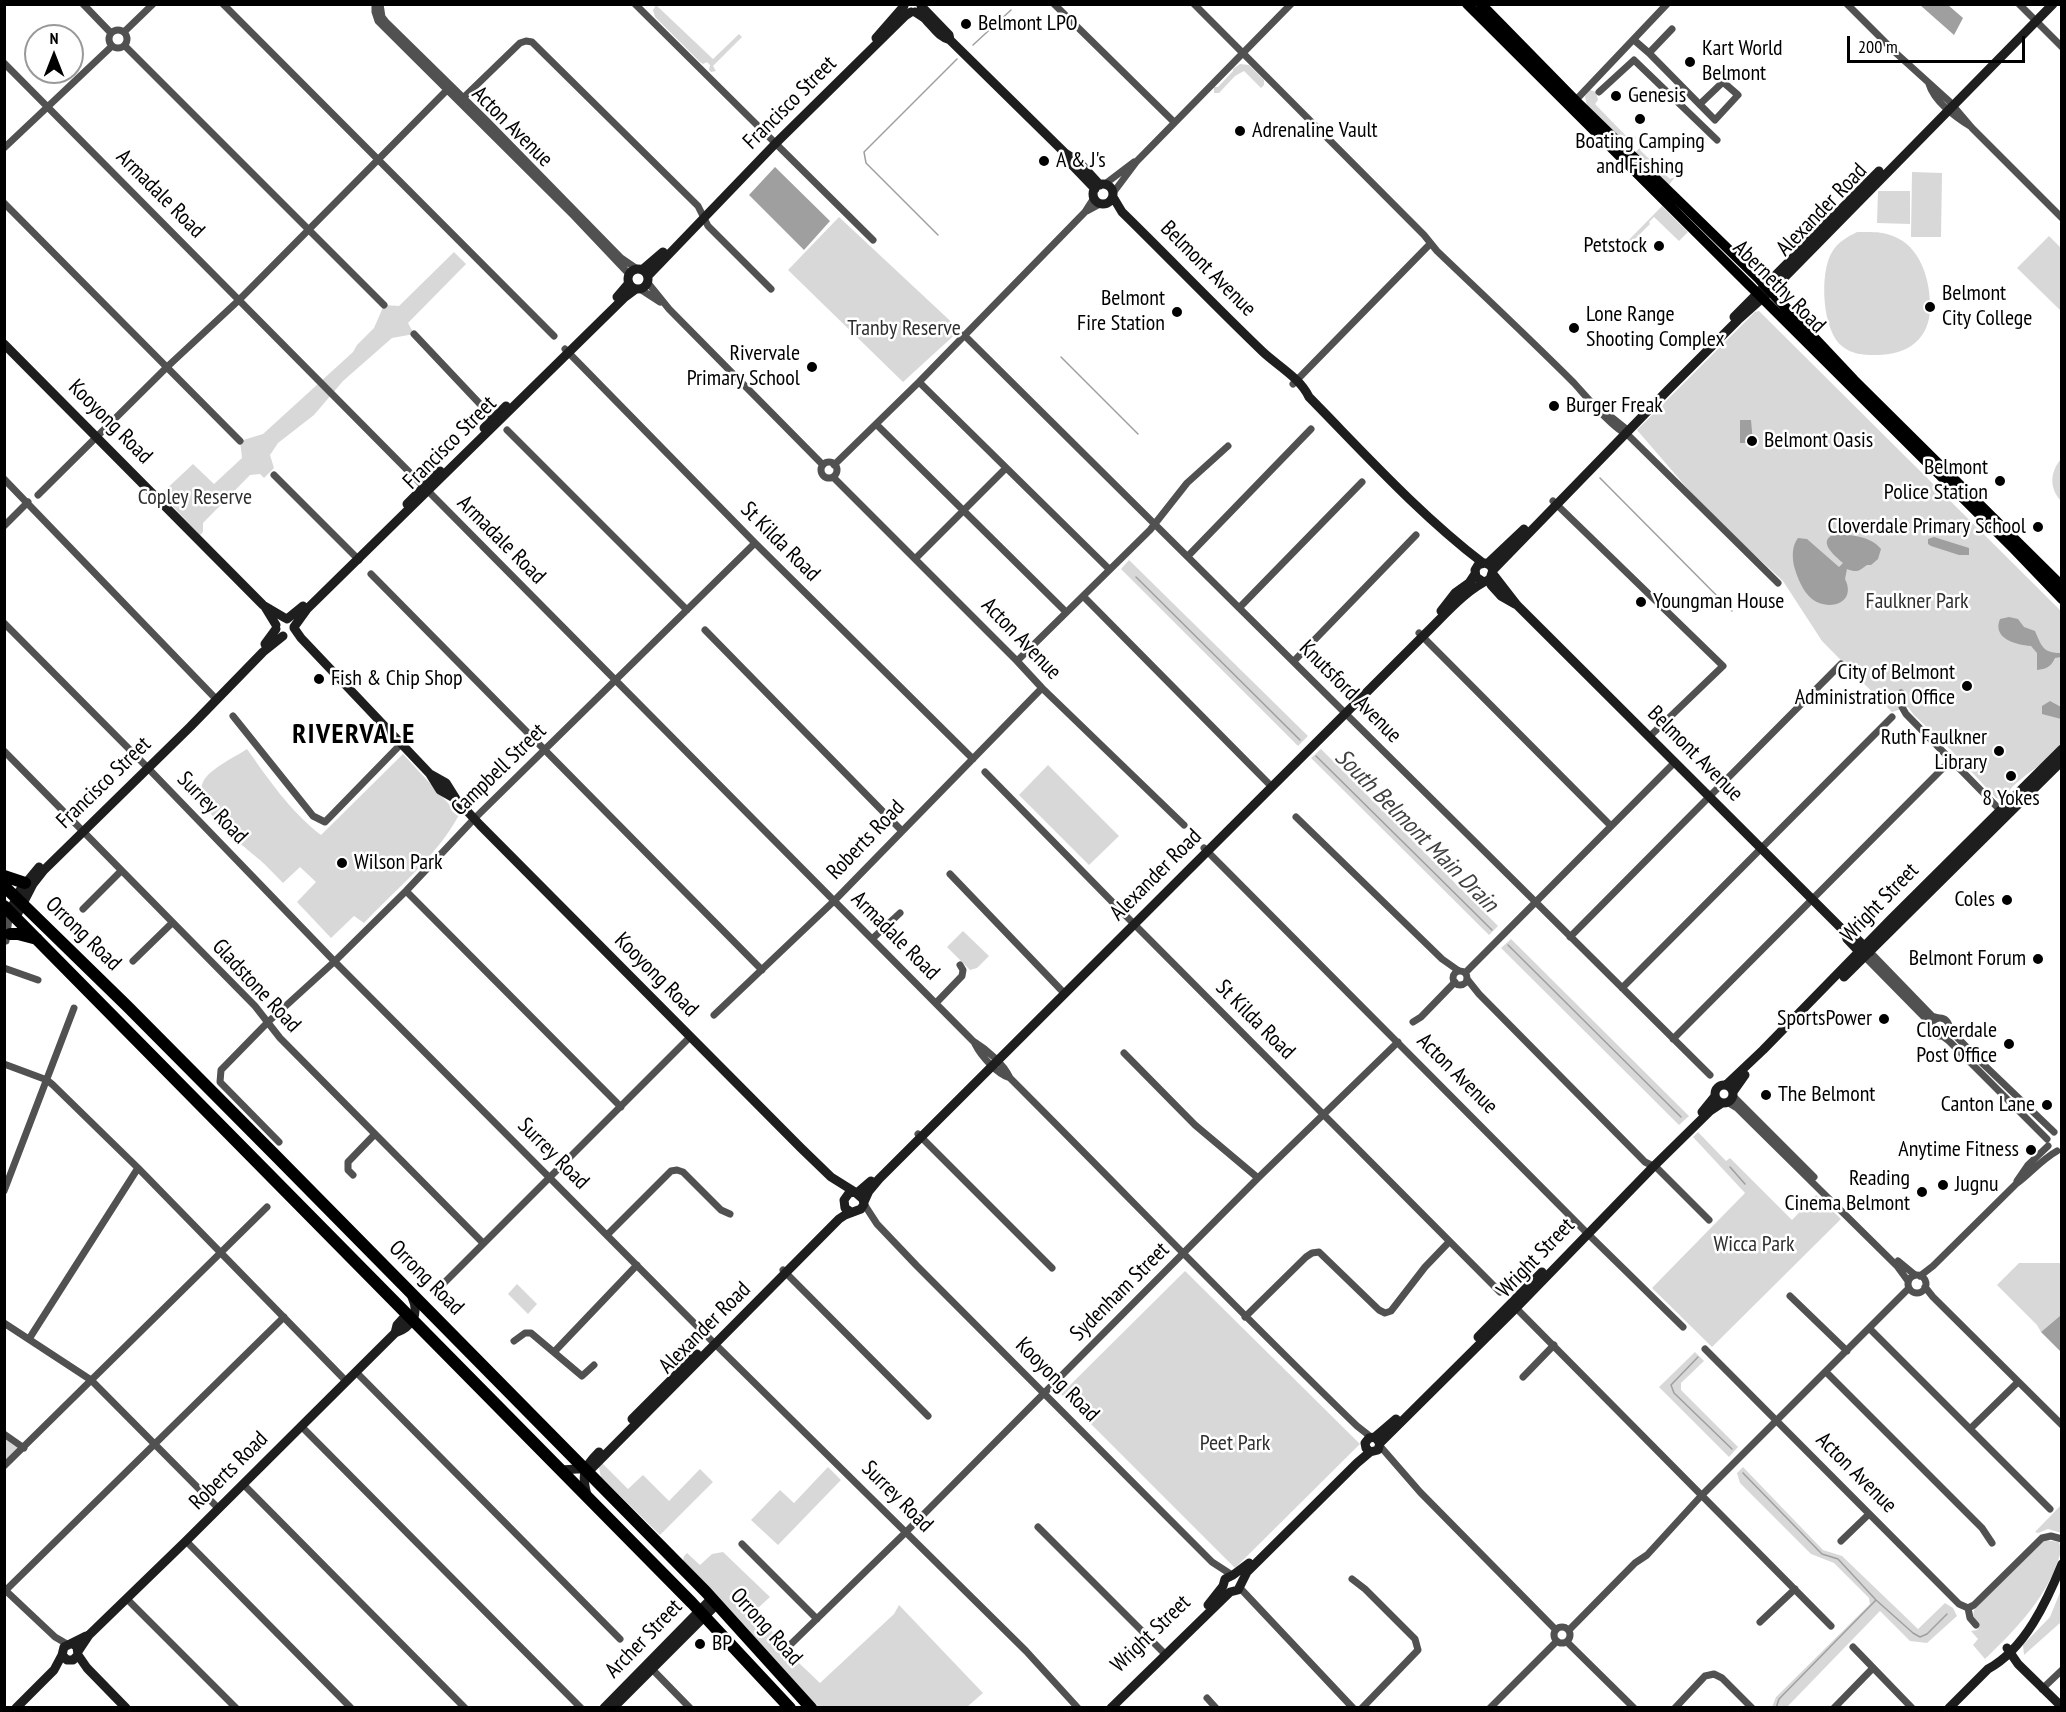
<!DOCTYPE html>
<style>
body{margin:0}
#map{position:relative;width:2066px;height:1712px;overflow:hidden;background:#fff;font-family:"PT Sans Narrow",sans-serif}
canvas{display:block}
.frame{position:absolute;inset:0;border:6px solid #000;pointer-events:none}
.north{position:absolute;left:24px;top:24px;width:60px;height:60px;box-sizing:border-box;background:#fff;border:2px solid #999;border-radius:50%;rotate:0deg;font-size:16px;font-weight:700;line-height:24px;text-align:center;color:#000}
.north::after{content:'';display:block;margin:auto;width:21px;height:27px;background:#000;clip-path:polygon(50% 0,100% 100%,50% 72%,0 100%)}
.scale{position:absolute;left:1847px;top:36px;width:178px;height:27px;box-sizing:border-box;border:3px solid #000;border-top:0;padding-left:8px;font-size:18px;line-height:21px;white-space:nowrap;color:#000;-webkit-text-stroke:4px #fff;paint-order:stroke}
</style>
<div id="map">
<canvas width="2066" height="1712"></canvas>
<div class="frame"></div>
<div class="north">N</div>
<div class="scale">200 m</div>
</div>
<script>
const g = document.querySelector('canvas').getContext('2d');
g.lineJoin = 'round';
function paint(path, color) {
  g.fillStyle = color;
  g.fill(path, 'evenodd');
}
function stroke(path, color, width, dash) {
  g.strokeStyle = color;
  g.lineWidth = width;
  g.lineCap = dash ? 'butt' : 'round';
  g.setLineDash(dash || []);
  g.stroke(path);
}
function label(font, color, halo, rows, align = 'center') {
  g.font = font + ' "PT Sans Narrow",sans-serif';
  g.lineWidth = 5;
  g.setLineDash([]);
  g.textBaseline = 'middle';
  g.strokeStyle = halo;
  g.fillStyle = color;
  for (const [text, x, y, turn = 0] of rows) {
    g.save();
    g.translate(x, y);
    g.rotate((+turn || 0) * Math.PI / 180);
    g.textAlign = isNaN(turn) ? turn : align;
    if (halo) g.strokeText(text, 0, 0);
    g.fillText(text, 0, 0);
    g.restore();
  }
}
paint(new Path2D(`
 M656 5 713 59 739 34 742 37 713 66 716 71 711 72 709 70 710 65 707 62 703 64 700 62 655 17 653 10Z
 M1240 64 1249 65 1264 80V85L1261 88 1244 71 1235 76 1219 93H1214V87H1218L1233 71V69Z
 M1590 90 1596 92 1598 100 1595 104 1629 139 1633 135 1636 138 1629 145 1587 106 1585 96Z
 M1642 145 1643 146 1640 150 1670 179 1675 177 1669 185 1635 153Z
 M1912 172 1942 173 1941 237H1911Z
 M1878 191H1910V224L1877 223Z
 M1662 206 1688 232 1679 241 1654 217 1649 222 1650 224 1622 252 1619 250Z
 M839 217 960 330 903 382 788 270Z
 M1857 232C1869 232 1882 231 1893 236 1920 246 1930 279 1930 305 1931 340 1906 356 1874 355 1863 355 1852 354 1843 347 1822 332 1819 273 1832 252 1838 242 1847 237 1857 232Z
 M2049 236 2061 248V311L2017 268Z
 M454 252 466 264 408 323 414 334 392 338 343 381 314 415 278 443 270 455 274 468 264 478 260 474 250 475 203 523V532L200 535 161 494 193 464 214 484 242 458 240 441 263 434 353 352 357 345 374 328 384 305 399 306Z
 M1759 311 2061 611V744C2054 751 2046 761 2037 767 2023 777 2012 785 2002 800L1996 798 1951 750 1914 715 1908 707 1892 712 1822 641 1783 581 1706 510 1637 430 1755 312Z
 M2061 459V501C2049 488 2050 472 2061 459Z
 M1129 560 1308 736 1298 746 1121 569Z
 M247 749C269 780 290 811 321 835L403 754 459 815C437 856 396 889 364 923L354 916 331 938 297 902 316 882 300 867 283 883C275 875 268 867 260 860 243 845 191 808 203 782 209 769 235 757 247 749Z
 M1321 749 1498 926 1489 935 1311 758Z
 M1048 765 1119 836 1089 865 1019 795Z
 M963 931 989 956 977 968 970 970 947 947Z
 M1511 939 1689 1116 1679 1125 1501 948Z
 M1698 1132 1726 1161 1730 1158 1792 1220 1816 1195 1841 1219 1712 1347 1652 1288 1745 1193 1693 1137Z
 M2019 1263H2061V1315L2041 1332 2037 1325 1997 1285Z
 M1185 1271 1360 1444 1235 1568 1061 1394Z
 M517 1284 537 1304 528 1314 508 1294Z
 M1695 1352 1704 1361 1681 1383V1390L1738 1447 1729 1457 1659 1387Z
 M5 1435 24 1448 5 1466Z
 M602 1463 628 1489 643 1475 669 1501 700 1469 713 1482 660 1535 601 1477 599 1468Z
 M828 1467 841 1480 778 1545 751 1520 780 1490 794 1503Z
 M1743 1467 1823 1550 1842 1556 1918 1629 1945 1603 1953 1608 1957 1616 1927 1643 1910 1641 1880 1611 1787 1707H1772L1776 1697 1870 1604 1869 1598 1834 1563 1811 1554 1740 1483 1737 1473Z
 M2061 1505V1533L2048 1529 2038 1533 2035 1532Z
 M2045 1540 2059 1542 2061 1551C2049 1596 2017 1628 1985 1659L1973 1645 1978 1639 1971 1631 1977 1630 1980 1625 1973 1616 1974 1610 2040 1542Z
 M723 1552 770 1597 758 1608 780 1645 820 1683 894 1614 899 1605 983 1693 967 1707H817L683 1561 684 1556 687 1553 700 1565 712 1554Z
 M2061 1590V1622L2024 1655 2023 1645 2050 1617Z`), '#d8d8d8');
paint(new Path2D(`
 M1920 5H1948L1963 18 1954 35Z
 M775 167 830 221 804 250 749 195Z
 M1740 420H1751L1753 443H1740Z
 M1837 533C1853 536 1871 536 1881 549L1878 559 1871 565H1867C1859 571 1857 573 1847 569L1845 579C1857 603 1829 612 1812 599 1803 592 1797 577 1794 566 1792 556 1792 546 1798 538L1807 539 1839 567 1843 563C1834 555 1815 540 1837 533Z
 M1934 537 1969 548V555H1959L1931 546 1928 544V539Z
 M2009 617 2018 619 2024 627 2035 631C2042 647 2043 653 2061 653V657L2055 658C2051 667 2046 669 2037 670V653L2031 646C2015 645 1992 638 2000 619Z
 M2050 701 2061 707V719L2042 714V706Z
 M2061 1315 2062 1349 2060 1351 2041 1332Z`), '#9f9f9f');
stroke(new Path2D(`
 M973 45 1011 10
 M938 235 866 163 864 152 957 59
 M1061 357 1138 434
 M1600 478 1732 611
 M1136 577 1300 740
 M1316 756 1492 930
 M1508 945 1681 1117
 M1730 1167 1745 1184
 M1698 1357 1671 1385 1674 1393 1732 1449
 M1743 1473 1817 1549 1822 1554 1838 1559 1876 1600 1913 1633 1920 1637 1927 1634 1947 1614
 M1776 1708 1779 1699 1876 1600`), '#9f9f9f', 1.5);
stroke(new Path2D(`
 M83 4 111 33
 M223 4 554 336
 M375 4V12L378 21 574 216 629 274
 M380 4 382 17 386 22 486 120 621 258 637 269
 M635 4 873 240
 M1054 4 1174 122
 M1194 4 1424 235 1437 251C1483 295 1529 338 1574 383 1585 395 1614 430 1627 434
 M1847 4 1897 54 1949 101 1972 128 2062 218
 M2019 4 2062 47
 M109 39a9 9 0 1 1 18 0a9 9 0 1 1-18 0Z
 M124 32 153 4
 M1634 40 1649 53 1672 29
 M125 46 384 305
 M1649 53 1715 120 1738 95 1723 82 1700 104
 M4 63 973 1041C986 1049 1004 1064 1010 1078 1126 1194 1239 1312 1357 1426L1371 1437
 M1929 84C1934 101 1955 117 1970 126
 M1599 92 1634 60 1717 140
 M460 101 520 43 526 41 532 42 698 206 708 226 771 289
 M1573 103 1667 4
 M4 148 112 46
 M1105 184 1134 162
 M1113 193 1137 161 1291 4
 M4 203 240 441
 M1087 211 1100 204
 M648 283 669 309 823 465
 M640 289 660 302
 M414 334 496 421
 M964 335 1710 1075
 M565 349 755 543 973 759
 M919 382 1109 569
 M1293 384 1430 244
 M1610 416 1625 428 1627 434 1778 583
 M876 424 1066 612
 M507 430 687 610
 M821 470a8 8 0 1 1 16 0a8 8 0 1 1-16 0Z
 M834 465 919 382 1085 212 1094 198
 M274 475 359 560
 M833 477 1017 661 1042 688 1184 825
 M4 479 217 700
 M38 495 167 367 239 300 447 90
 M1553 501 1723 666 1649 737
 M4 526 28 502
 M1188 556 1311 429
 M915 559 1006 468
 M371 574 762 970
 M1083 596 1272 787
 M1240 607 1362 482
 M4 623 144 764 338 965 711 1340 1026 1651 1078 1708
 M705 630 902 831
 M1419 633 1611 826
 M1017 661 1150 530 1187 483 1228 446
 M1294 661 1416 535
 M1901 693 1902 707 1906 714 2002 812
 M233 716 313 816 325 822 401 744
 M4 751 255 1006 280 1038 483 1243
 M985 772 1131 921 1500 1292
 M1296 817 1442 959 1459 971
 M1204 848 1587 1233 1683 1327
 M950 874 1065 994
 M406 891 621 1107
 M83 909 121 871
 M1570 937 1841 664
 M872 939 900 913
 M6 941 10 911
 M1870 952 1932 1016 1939 1018
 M1865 957 1931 1024
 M133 961 172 923
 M4 968 38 980
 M1453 978a7 7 0 1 1 14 0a7 7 0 1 1-14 0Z
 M1465 973 1675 762
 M1467 979 1479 994 1645 1162 1657 1168 1709 1220
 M1622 988 1892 717
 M936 1003 962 976 963 970 960 965
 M714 1015 834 901 1042 688
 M1931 1027a9 9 0 1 1 18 0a9 9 0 1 1-18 0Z
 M1413 1022 1421 1017 1455 982
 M1948 1028 1981 1062 2054 1132
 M1941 1035 1949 1041 2047 1139
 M1673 1039 1951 760
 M975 1044C981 1056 997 1074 1010 1078
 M1124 1053 1195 1125 1258 1178
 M4 1064 47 1080 53 1085 138 1168 346 1381
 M1733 1096 1814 1177
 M1727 1102 1737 1108 1897 1266 1908 1281
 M918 1134 1052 1268
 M279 1142 220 1082 221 1070 268 1022 335 961 406 891 474 819 755 543
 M353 1175 348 1170V1162L375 1134
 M2017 1181 2028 1165 2048 1146
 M4 1191 74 1008
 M864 1204 877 1224 917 1266 1212 1562 1232 1575
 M607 1235 671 1171 677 1170 683 1172 721 1210 730 1214
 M1898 1261 1915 1275
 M783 1270 928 1416
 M1908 1284a9 9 0 1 1 18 0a9 9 0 1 1-18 0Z
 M1920 1276 1933 1266 2016 1184C2031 1173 2041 1160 2057 1151
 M1925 1287 1933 1297 2062 1425
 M439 1288 690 1037
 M1790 1296 1847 1351
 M1514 1306 1831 1626
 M1245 1317 1306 1257 1312 1253 1319 1252 1379 1310 1385 1313 1391 1311 1425 1267 1449 1242
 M4 1323 91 1380 218 1508
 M1869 1328 2050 1509
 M29 1339 138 1168
 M514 1341 525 1333H531L582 1376 594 1365
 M1705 1349 1959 1604 1968 1608 1970 1618 1976 1625
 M555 1351 637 1265
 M356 1372 620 1639
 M1826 1372 1982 1528 1992 1543
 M1523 1377 1554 1345
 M301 1426 581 1708
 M1970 1429 2018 1382
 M4 1434 24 1448
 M1380 1446 1420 1492 1556 1630
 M4 1466 267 1207
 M244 1485 465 1708
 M1038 1527 1165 1654
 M186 1541 351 1708
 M1841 1541 1869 1514
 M742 1544 817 1619
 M1352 1579 1365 1589 1415 1639 1418 1650 1362 1708
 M1240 1588 1353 1708
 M4 1589 55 1637 67 1644
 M6 1590 284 1317
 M127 1599 236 1708
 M1968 1608 1974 1605 2042 1538 2051 1536 2062 1539
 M1760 1622 1795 1589
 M1554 1635a8 8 0 1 1 16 0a8 8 0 1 1-16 0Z
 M1569 1630 1635 1563 1647 1555 1701 1496 1909 1288
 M1567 1642 1634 1708
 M791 1644 906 1532 1258 1178 1398 1042
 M1853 1647 1912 1708
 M650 1667 690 1708
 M2042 1689 2062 1670
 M1207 1698 1216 1708
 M1490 1708 1557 1641
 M1675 1708 1705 1676 1714 1674 1722 1678 1752 1708
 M1834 1708 1873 1668`), '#515151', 7);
stroke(new Path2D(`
 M921 6 949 35 950 40 1065 153 1079 162 1100 185
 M915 12C919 15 924 17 927 21 935 29 939 37 950 40
 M876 38 904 6
 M1066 156 1069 162 1095 189
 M1093 194a10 10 0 1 1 20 0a10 10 0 1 1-20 0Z
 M1113 197 1122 212C1169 258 1215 306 1263 352 1278 366 1300 378 1309 397 1365 454 1419 514 1483 563
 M628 279a10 10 0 1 1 20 0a10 10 0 1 1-20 0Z
 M642 270 663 252
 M648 276 775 144 905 16 911 12
 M617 297 629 283
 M1734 317 1879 171
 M4 344 263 605 285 618
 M484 428 506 406
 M407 504 440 471
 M1487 564 1524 529
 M1493 570 1668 390 1738 320 1775 287 2053 4
 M1493 574 1517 605 1845 932 1851 933 1870 952
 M1491 585 1501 596 1515 604
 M265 607 276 625
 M1441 611 1455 593 1469 583 1475 574
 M287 619 303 606
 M294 627 307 609 624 298 636 289
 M294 628 301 638 430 774 440 790 454 798
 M265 644 276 629
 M430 774 446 783 456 799 480 825 801 1148 831 1177 855 1192
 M10 911 20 890 39 867
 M16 917 33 884 44 870 190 727 263 652 283 636
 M1845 932 1847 939 1863 956
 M1844 977 2062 761
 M1715 1094a9 9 0 1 1 18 0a9 9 0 1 1-18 0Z
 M1726 1085 1763 1050 1891 919 2062 749
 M1733 1092 1745 1075
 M1702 1112 1715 1096
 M857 1193 871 1181
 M864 1202 869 1191 879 1179 1423 636C1444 616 1464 591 1490 579L1493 570 1490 565 1485 563 1478 565 1475 570 1476 577 1482 581
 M395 1333 397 1325 407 1314
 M1478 1337 1542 1272
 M632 1419 697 1354
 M1375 1437 1396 1419
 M1380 1443 1516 1308 1654 1166 1710 1111 1722 1103
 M561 1470 592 1468 839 1219 845 1215 861 1209 864 1204 863 1199 855 1192 849 1193 844 1200 845 1208 851 1212
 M587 1495C581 1473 584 1467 599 1452
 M1208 1605 1223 1586 1225 1579 1233 1575 1249 1563
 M73 1644 77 1647 78 1655 73 1660H67L62 1655 64 1647 86 1636
 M2007 1648 2018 1664 2062 1707
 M79 1650 89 1635 186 1541 395 1333C412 1327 420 1314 412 1297
 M78 1655 87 1668 126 1708
 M16 1708 54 1670 62 1655
 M604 1708 712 1598
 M613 1708 717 1604
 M1111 1708 1230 1592 1238 1590 1247 1572 1357 1463 1370 1452 1378 1450 1380 1443 1375 1437 1369 1438 1365 1443 1366 1448 1370 1452
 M1949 1708 1988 1669C2025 1649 2047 1601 2062 1564`), '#1e1e1e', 9);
stroke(new Path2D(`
 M1467 4 2013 548 2062 599
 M1481 4 1576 101 1759 279 1854 380 2062 586`), '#000', 10);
stroke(new Path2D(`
 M4 876 25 883
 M4 886 127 1006 275 1155 706 1592 811 1708
 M4 906 692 1603 790 1708
 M10 934H18L37 939`), '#000', 12);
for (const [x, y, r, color] of [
 [966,24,6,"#000"],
 [1690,62,6,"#000"],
 [1616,96,6,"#000"],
 [1640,119,6,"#000"],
 [1240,131,6,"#000"],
 [1044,161,6,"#000"],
 [1659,246,6,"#000"],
 [1930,307,6,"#000"],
 [1177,312,6,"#000"],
 [1574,328,6,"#000"],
 [812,367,6,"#000"],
 [1554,406,6,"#000"],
 [1752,441,6,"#000"],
 [2000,481,6,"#000"],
 [2038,527,6,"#000"],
 [1641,602,6,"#000"],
 [319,679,6,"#000"],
 [1967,686,6,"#000"],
 [1999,751,6,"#000"],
 [2011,776,6,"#000"],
 [342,863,6,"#000"],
 [2007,900,6,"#000"],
 [2038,959,6,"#000"],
 [1884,1019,6,"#000"],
 [2009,1044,6,"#000"],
 [1766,1095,6,"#000"],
 [2047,1105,6,"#000"],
 [2031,1150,6,"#000"],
 [1943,1185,6,"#000"],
 [1922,1192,6,"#000"],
 [700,1644,6,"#000"]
]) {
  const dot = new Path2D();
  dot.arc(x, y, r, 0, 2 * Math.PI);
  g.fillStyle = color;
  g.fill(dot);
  stroke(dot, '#fff', 2);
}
label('22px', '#000', '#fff', [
 ["Belmont LPO",978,24],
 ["Kart World",1702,49],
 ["Belmont",1702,74],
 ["Genesis",1628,96],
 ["Adrenaline Vault",1252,131],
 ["Boating Camping",1640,142,"center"],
 ["and Fishing",1640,167,"center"],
 ["A & J's",1056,161],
 ["Petstock",1647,246,"right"],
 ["Belmont",1942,294],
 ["City College",1942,319],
 ["Belmont",1165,299,"right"],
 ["Fire Station",1165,324,"right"],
 ["Lone Range",1586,315],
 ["Shooting Complex",1586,340],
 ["Rivervale",800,354,"right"],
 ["Primary School",800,379,"right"],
 ["Burger Freak",1566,406],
 ["Belmont Oasis",1764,441],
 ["Belmont",1988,468,"right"],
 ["Police Station",1988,493,"right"],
 ["Cloverdale Primary School",2026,527,"right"],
 ["Youngman House",1653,602],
 ["City of Belmont",1955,673,"right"],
 ["Administration Office",1955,698,"right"],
 ["Fish & Chip Shop",331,679],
 ["Ruth Faulkner",1987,738,"right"],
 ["Library",1987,763,"right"],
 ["8 Yokes",2011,799,"center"],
 ["Wilson Park",354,863],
 ["Coles",1995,900,"right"],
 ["Belmont Forum",2026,959,"right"],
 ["SportsPower",1872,1019,"right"],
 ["Cloverdale",1997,1031,"right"],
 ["Post Office",1997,1056,"right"],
 ["The Belmont",1778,1095],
 ["Canton Lane",2035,1105,"right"],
 ["Anytime Fitness",2019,1150,"right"],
 ["Reading",1910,1179,"right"],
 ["Cinema Belmont",1910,1204,"right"],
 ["Jugnu",1955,1185],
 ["BP",712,1644]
], 'left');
label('22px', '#000', '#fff', [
 ["Francisco Street",790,103,-45],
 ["Acton Avenue",512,127,45],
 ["Armadale Road",160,194,45],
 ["Alexander Road",1822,210,-46],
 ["Belmont Avenue",1208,269,45],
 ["Abernethy Road",1779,287,45],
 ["Kooyong Road",110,422,45],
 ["Francisco Street",450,443,-45],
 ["Armadale Road",501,540,45],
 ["St Kilda Road",780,542,45],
 ["Acton Avenue",1021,639,46],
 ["Knutsford Avenue",1350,692,45],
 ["Belmont Avenue",1695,754,45],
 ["Campbell Street",499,770,-44],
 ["Francisco Street",104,783,-44],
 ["Surrey Road",212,808,46],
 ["Roberts Road",866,840,-46],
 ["Alexander Road",1156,875,-45],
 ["Wright Street",1880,903,-46],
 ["Orrong Road",83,934,44],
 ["Armadale Road",895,936,45],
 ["Kooyong Road",656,975,45],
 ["Gladstone Road",256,986,47],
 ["St Kilda Road",1255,1020,45],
 ["Acton Avenue",1457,1074,45],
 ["Surrey Road",553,1154,45],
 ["Wright Street",1536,1258,-46],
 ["Orrong Road",426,1278,45],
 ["Sydenham Street",1120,1292,-45],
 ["Alexander Road",705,1328,-45],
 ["Kooyong Road",1057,1380,45],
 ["Roberts Road",229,1471,-45],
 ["Acton Avenue",1856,1473,45],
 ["Surrey Road",897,1497,45],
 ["Orrong Road",766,1627,48],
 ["Wright Street",1151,1634,-44],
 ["Archer Street",644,1639,-46]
]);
label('22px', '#2f2f2f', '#fff', [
 ["Tranby Reserve",904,329],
 ["Copley Reserve",195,498],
 ["Faulkner Park",1917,602],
 ["Wicca Park",1754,1245],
 ["Peet Park",1235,1444]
]);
label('italic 24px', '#404040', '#fff', [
 ["South Belmont Main Drain",1416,831,45]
]);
g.letterSpacing = '1.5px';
label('bold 28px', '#000', '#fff', [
 ["RIVERVALE",354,735]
]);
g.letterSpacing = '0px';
</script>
